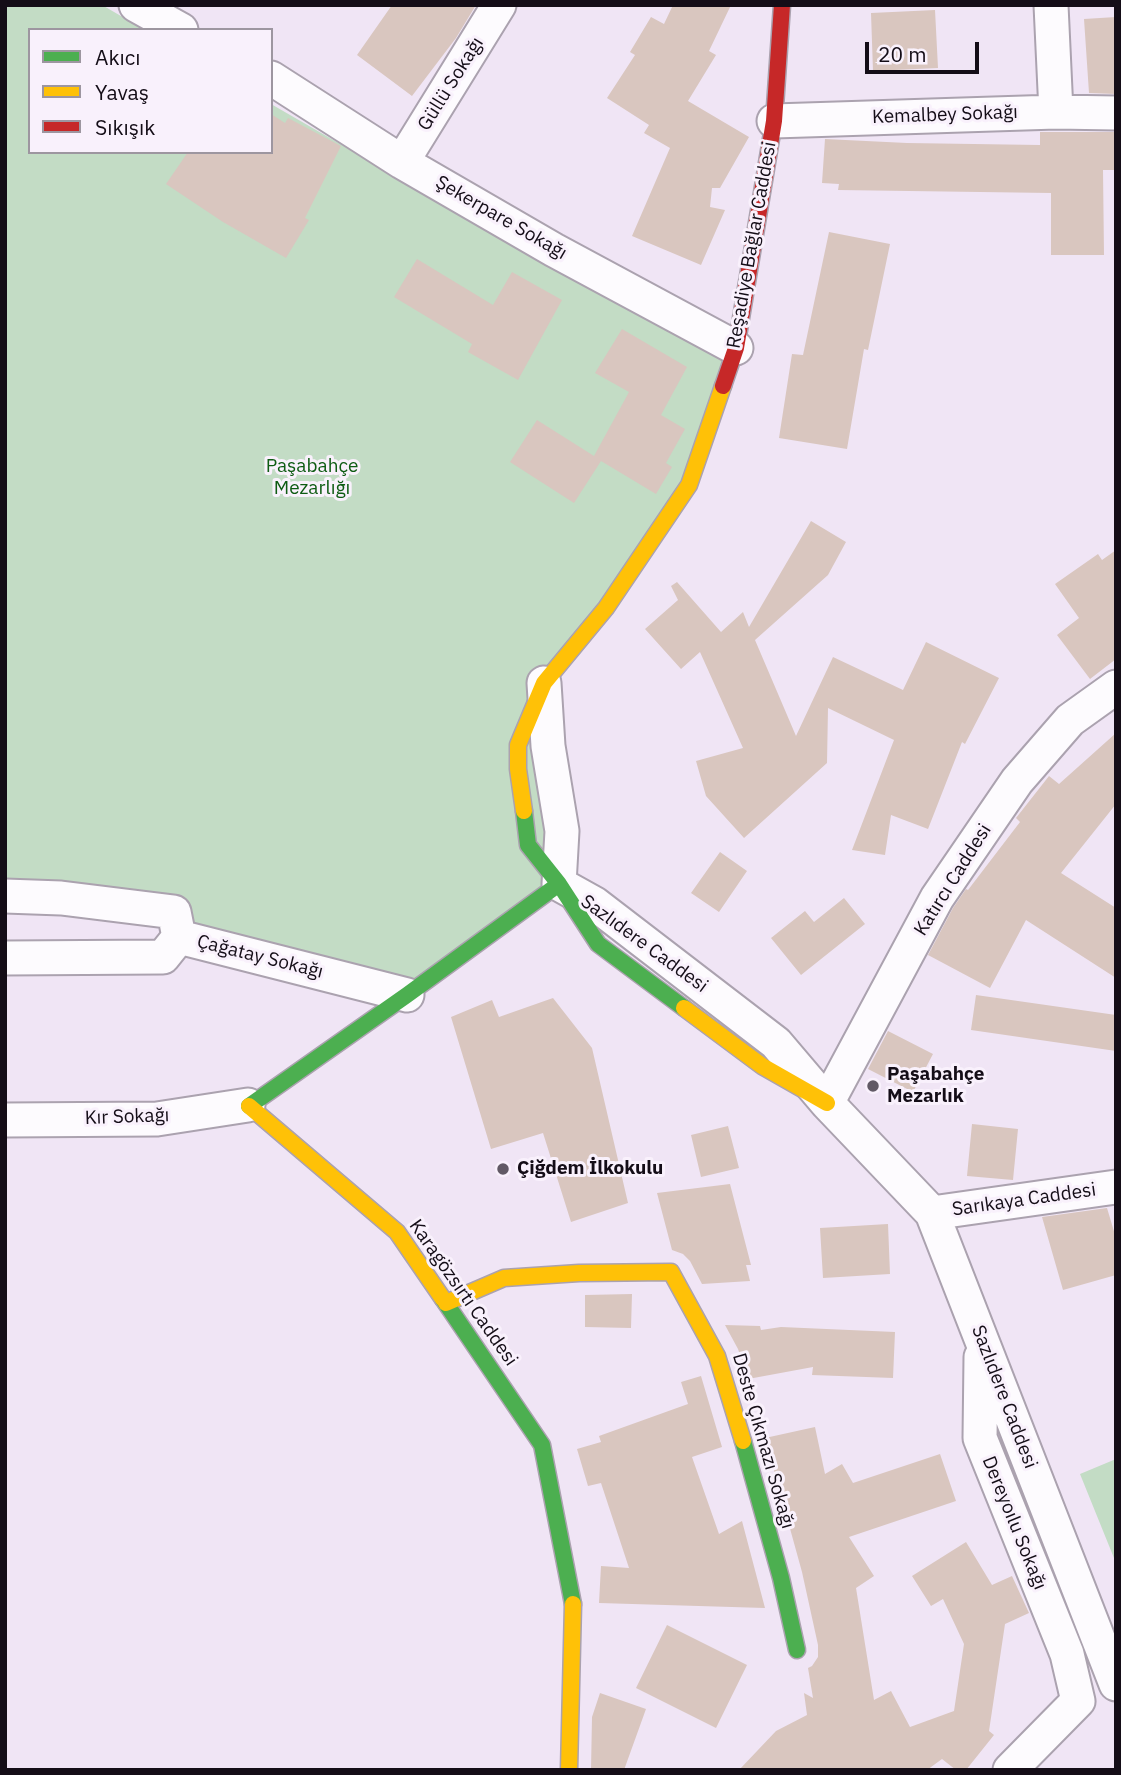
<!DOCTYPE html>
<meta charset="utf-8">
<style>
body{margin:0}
#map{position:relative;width:1121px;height:1775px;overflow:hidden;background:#f0e5f5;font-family:"IBM Plex Sans",sans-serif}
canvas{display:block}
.frame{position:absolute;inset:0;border:7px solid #140d17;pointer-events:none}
.legend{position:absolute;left:28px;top:28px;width:245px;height:126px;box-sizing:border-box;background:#f9f1fc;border:2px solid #9d96a0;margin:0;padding:9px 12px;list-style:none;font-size:21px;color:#140d17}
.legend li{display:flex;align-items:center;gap:14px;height:35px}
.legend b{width:35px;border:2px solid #9d96a0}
.scale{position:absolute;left:865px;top:42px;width:114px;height:32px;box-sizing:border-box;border:4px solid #140d17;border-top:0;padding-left:9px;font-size:21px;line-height:24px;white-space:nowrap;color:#140d17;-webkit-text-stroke:5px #f9f1fc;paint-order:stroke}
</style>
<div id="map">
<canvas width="1121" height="1775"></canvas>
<div class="frame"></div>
<ul class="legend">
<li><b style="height:9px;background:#4caf50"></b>Akıcı</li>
<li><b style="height:9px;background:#ffc107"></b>Yavaş</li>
<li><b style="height:9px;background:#c62828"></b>Sıkışık</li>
</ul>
<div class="scale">20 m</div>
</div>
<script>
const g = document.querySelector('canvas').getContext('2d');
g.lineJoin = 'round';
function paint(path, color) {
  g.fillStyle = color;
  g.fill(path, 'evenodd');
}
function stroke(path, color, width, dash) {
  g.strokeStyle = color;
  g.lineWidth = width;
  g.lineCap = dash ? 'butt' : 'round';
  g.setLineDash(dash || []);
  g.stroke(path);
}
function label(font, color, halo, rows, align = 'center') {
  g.font = font + ' "IBM Plex Sans",sans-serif';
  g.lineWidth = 6;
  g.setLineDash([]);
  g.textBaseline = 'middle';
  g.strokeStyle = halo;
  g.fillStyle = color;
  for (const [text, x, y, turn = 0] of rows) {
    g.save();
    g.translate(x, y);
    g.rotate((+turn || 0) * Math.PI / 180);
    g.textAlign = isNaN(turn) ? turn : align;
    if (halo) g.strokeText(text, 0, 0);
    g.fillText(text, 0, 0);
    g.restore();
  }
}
paint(new Path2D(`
 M5 5H102L145 30H30V152H271V104L394 175 736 348 689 485 544 683 559 884 407 995 5 885Z
 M1116 1459V1563L1080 1474Z`), '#c3dcc5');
paint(new Path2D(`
 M392 5H476L456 38 412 96 357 55Z
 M673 5H731L709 51 716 55 688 101 749 137 720 188H712L710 207 725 210 701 265 632 236 670 148 644 133 649 125 607 98 635 55 630 52 651 17 664 24Z
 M935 10 938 68 873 71 871 13Z
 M1116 17V94L1089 93 1084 19Z
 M271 114 285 123 288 118 341 146 305 218 309 220 286 258 223 222 166 184 188 152H271Z
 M1040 132H1116V170H1103L1104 255H1051V193L838 190 839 184 822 183 825 139 907 143 1040 145Z
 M829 232 890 244 868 350 864 349 847 449 779 438 792 354 803 355Z
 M417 259 493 305 512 272 562 300 518 380 468 352 472 344 394 297Z
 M622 329 687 367 661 415 685 429 666 463 672 467 656 494 601 461 574 503 510 462 537 420 594 456 629 392 595 373Z
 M811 521 846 542 828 575 755 640 796 736 833 657 903 690 926 642 999 678 965 744 962 742 928 829 891 815 885 855 852 850 894 740 828 708 827 763 744 838 706 796 696 761 743 748 700 652 681 669 645 629 678 600 671 586 677 582 721 632 743 612 749 627Z
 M1116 550V659L1090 679 1057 635 1079 618 1055 584 1098 554 1102 560Z
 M1116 733V804L1061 873 1116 908V978L1026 920 990 988 928 955 953 908 966 889 968 890 1020 822 1016 818 1049 776 1059 784Z
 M720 852 747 871 719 912 691 893Z
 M844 898 865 924 801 975 771 938 805 911 814 922Z
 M976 995 1116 1015V1051L971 1030Z
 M553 998 592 1048 628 1203 571 1222 543 1133 491 1149 451 1017 492 1000 499 1017Z
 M888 1031 933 1054 913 1092 868 1069Z
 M972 1124 1018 1129 1013 1180 967 1176Z
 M728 1126 739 1168 701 1177 691 1135Z
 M730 1184 751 1265H746L750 1281 702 1284 690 1261 683 1254 672 1250 657 1193Z
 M1107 1208 1116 1238V1275L1063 1290 1042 1217Z
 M888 1224 890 1274 823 1278 820 1228Z
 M632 1294 631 1328 585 1327V1295Z
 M725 1325 760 1326 761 1330 781 1327 895 1332 893 1378 812 1375 813 1367 748 1379 738 1349Z
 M701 1376 722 1447 692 1457 719 1534 742 1521 765 1608 599 1603 601 1566 629 1568 601 1483 588 1486 577 1449 601 1442 599 1436 688 1404 681 1382Z
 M815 1427 825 1474 842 1464 853 1483 940 1454 956 1501 849 1537 874 1576 856 1588 874 1700 891 1691 910 1727 954 1711 964 1644 943 1599 931 1606 912 1576 966 1542 992 1585 1012 1576 1029 1613 1005 1624 989 1731 994 1735 966 1770H956L942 1759 927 1770H739L776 1731 807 1715 804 1693 813 1698 808 1668 812 1666 818 1657V1645L802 1572 765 1438Z
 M667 1625 747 1665 716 1728 636 1688Z
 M600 1693 646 1709 624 1770H591L592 1717Z`), '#d9c6bf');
const street = new Path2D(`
 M136 5 181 30
 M1051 5 1056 112
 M271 78 402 162 554 250 736 348
 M774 121 1056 112 1116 113
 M402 162 499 5
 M544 683 548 746 562 831 559 884 595 904 776 1043 827 1103 932 1213 1116 1684
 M5 896 61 898 174 912 179 937 407 995
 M5 958 163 957 179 937
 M827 1103 937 898 1017 781 1070 720 1116 687
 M5 1120 157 1119 248 1105
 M932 1213 1116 1187
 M981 1357 980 1438 1067 1654 1078 1701 1010 1770`);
const fast = new Path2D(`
 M524 811 528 845 559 884 598 944 684 1008
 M249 1106 407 995 559 884
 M443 1299 542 1445 573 1604
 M743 1441 781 1578 797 1650`);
const slow = new Path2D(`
 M524 811 518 769V745L544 683 606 608 689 485 723 386
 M684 1008 762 1066 827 1103
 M249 1106 397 1232 443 1299
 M446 1303 504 1278 579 1273 671 1272 717 1356 743 1441
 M569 1770 573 1604`);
const jam = new Path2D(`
 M723 386 736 348 774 121 782 5`);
stroke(street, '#aba2af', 37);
stroke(fast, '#aba2af', 19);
stroke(slow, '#aba2af', 19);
stroke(jam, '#aba2af', 19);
stroke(street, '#fdfbfe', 33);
stroke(fast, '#4caf50', 16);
stroke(slow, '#ffc107', 16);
stroke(jam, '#c62828', 16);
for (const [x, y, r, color] of [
 [873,1086,7,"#615965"],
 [503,1169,7,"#615965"]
]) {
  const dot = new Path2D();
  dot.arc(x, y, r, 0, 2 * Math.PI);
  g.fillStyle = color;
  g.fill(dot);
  stroke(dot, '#f9f1fc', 2.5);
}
label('19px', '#140d17', '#f9f1fc', [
 ["Güllü Sokağı",451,84,-58],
 ["Kemalbey Sokağı",945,115,-2],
 ["Şekerpare Sokağı",501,218,30],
 ["Reşadiye Bağlar Caddesi",752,245,-80],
 ["Katırcı Caddesi",953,880,-58],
 ["Sazlıdere Caddesi",644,944,36],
 ["Çağatay Sokağı",260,957,14],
 ["Kır Sokağı",127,1117,-2],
 ["Sarıkaya Caddesi",1024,1200,-8],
 ["Karagözsırtı Caddesi",463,1293,55],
 ["Sazlıdere Caddesi",1004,1397,69],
 ["Deste Çıkmazı Sokağı",763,1441,74],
 ["Dereyoılu Sokağı",1014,1523,68]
]);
label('19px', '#0e5c13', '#f9f1fc', [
 ["Paşabahçe",312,467],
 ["Mezarlığı",312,489]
]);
label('bold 19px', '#140d17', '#f9f1fc', [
 ["Paşabahçe",887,1075],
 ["Mezarlık",887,1097],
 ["Çiğdem İlkokulu",517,1169]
], 'left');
</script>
